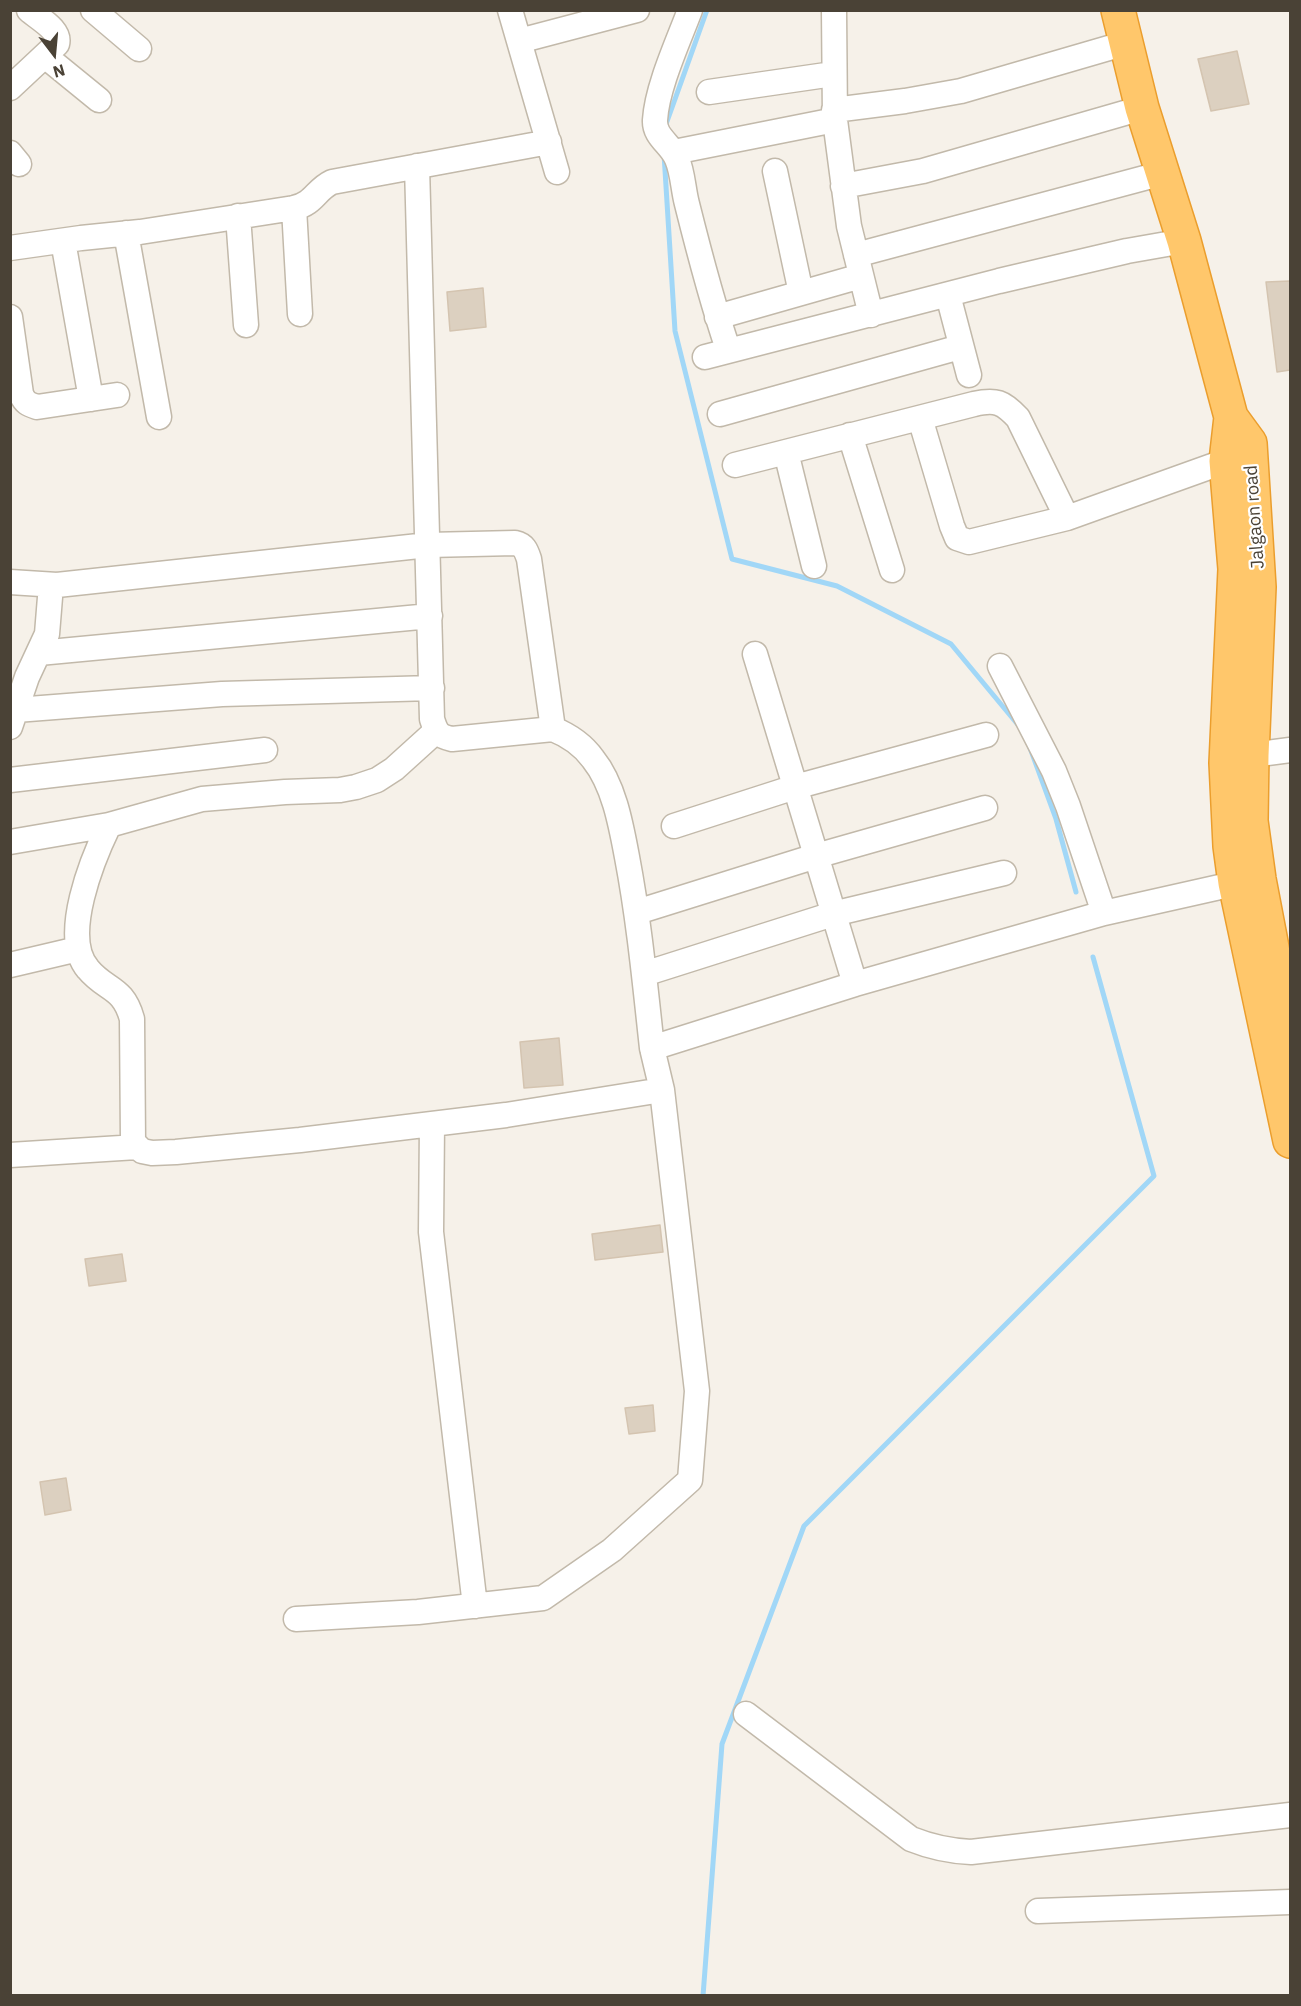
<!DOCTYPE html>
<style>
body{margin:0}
#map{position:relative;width:1301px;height:2006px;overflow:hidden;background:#f6f1e9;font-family:"IBM Plex Sans",sans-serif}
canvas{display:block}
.frame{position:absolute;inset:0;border:12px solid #4a4236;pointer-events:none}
.north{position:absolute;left:24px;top:24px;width:60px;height:60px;-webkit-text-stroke:4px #fff;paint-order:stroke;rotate:164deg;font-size:16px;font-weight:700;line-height:24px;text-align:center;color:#4a4236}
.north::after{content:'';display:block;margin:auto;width:21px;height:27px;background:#4a4236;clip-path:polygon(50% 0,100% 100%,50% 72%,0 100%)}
</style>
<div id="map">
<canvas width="1301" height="2006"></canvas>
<div class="frame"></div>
<div class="north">N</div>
</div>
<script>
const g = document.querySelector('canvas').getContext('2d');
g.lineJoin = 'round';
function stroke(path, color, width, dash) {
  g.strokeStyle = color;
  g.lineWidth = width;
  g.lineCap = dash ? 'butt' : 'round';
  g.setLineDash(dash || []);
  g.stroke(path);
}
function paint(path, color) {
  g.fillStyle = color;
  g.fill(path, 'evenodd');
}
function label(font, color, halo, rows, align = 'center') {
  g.font = font + ' "IBM Plex Sans",sans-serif';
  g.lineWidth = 4.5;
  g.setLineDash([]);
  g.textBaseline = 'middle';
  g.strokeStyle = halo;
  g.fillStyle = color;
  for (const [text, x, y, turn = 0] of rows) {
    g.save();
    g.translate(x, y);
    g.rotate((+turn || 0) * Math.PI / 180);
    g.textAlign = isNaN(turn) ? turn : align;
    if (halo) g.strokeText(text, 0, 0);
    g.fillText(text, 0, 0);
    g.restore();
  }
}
stroke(new Path2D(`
 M665 127 707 10
 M664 154 675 331 732 559 837 586 951 644 1019 726
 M1030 748 1056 819 1076 892
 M703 1996 722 1744 804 1526 1154 1176 1093 957`), '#a1d7f7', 5);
const building = new Path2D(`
 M1237 51 1249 104 1211 111 1198 59Z
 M1290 281V370L1277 372 1266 282Z
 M483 288 486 327 450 331 447 292Z
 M559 1038 563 1085 524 1088 520 1042Z
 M660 1225 663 1252 595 1260 592 1234Z
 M122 1254 126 1281 89 1286 85 1259Z
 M653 1405 655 1431 629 1434 625 1408Z
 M66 1478 71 1510 45 1515 40 1482Z`);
paint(building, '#dcd0c0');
stroke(building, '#d4c4b0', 1.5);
const minor = new Path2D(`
 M93 10 139 49
 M510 10 557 172
 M690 10C678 42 657 87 655 120 654 137 671 144 677 159 683 173 683 189 687 204 699 252 712 302 728 349
 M834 10 835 120 849 226 871 315
 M519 41 637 10
 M45 56 99 100
 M10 88 57 44C61 30 39 19 29 10
 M709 92 833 74
 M834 110 905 101 961 91 1126 43
 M674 152 835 120
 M10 153 19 164
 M417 166 432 719C436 732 438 736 452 739L553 729C568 735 583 745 593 759 614 785 621 825 627 857 639 920 645 984 652 1048
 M775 171 801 293
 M843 186 923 171 1142 108
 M294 208 300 314
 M238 216 246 325
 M126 233 159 417
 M63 241 91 399
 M10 248 81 238 140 232 294 208C315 203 315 190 332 182L549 142
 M856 255 1163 173
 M948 295 969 375
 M10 317 21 394C25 403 28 404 37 407L117 395
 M717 317 861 276
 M705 357 999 281 1127 251 1184 241
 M720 414 960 347
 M920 418 952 526 957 538 969 542 1067 518 1226 461
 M850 435 892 570
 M786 452 814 566
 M735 465 974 404C996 399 1003 402 1018 418L1067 518
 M10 582 57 585 428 545 515 543C524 545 526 550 529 559L553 729
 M39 653 430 616
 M755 654 855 984 1104 913 1251 880
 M1000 666 1054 771 1068 806 1104 913
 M16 710 222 694 432 688
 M10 727 27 677 47 634 51 585
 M1236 755H1252L1290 750
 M10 780 265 750
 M109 825C93 858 60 937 88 969 106 991 123 986 132 1019L133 1142 142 1151 152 1153 176 1152 300 1140 506 1115 662 1090
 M674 826 795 787 986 735
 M10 842 109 825 202 799 285 792 340 790 356 787 377 780 394 769 436 731
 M637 912 816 856 985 808
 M10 965 78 949
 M644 974 833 914 1004 873
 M432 1124 431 1232 475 1606
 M10 1155 137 1147
 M296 1619 418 1612 543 1598 612 1550 690 1480 697 1391 662 1090 652 1048 855 984
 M746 1714 911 1839C931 1847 949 1851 971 1852L1290 1815
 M1038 1911 1290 1902`);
const highway = new Path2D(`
 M1118 10 1142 108 1184 241 1231 417 1250 443 1259 587 1252 755 1251 821 1259 879 1290 1042
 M1231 417 1226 461 1235 569 1226 763 1230 846 1235 883 1290 1141`);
stroke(minor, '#c2b9aa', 27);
stroke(highway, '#eb9e2d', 36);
stroke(minor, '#fff', 24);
stroke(highway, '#ffc76b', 33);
label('18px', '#4a4236', '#fff', [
 ["Jalgaon road",1255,517,-94]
]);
</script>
